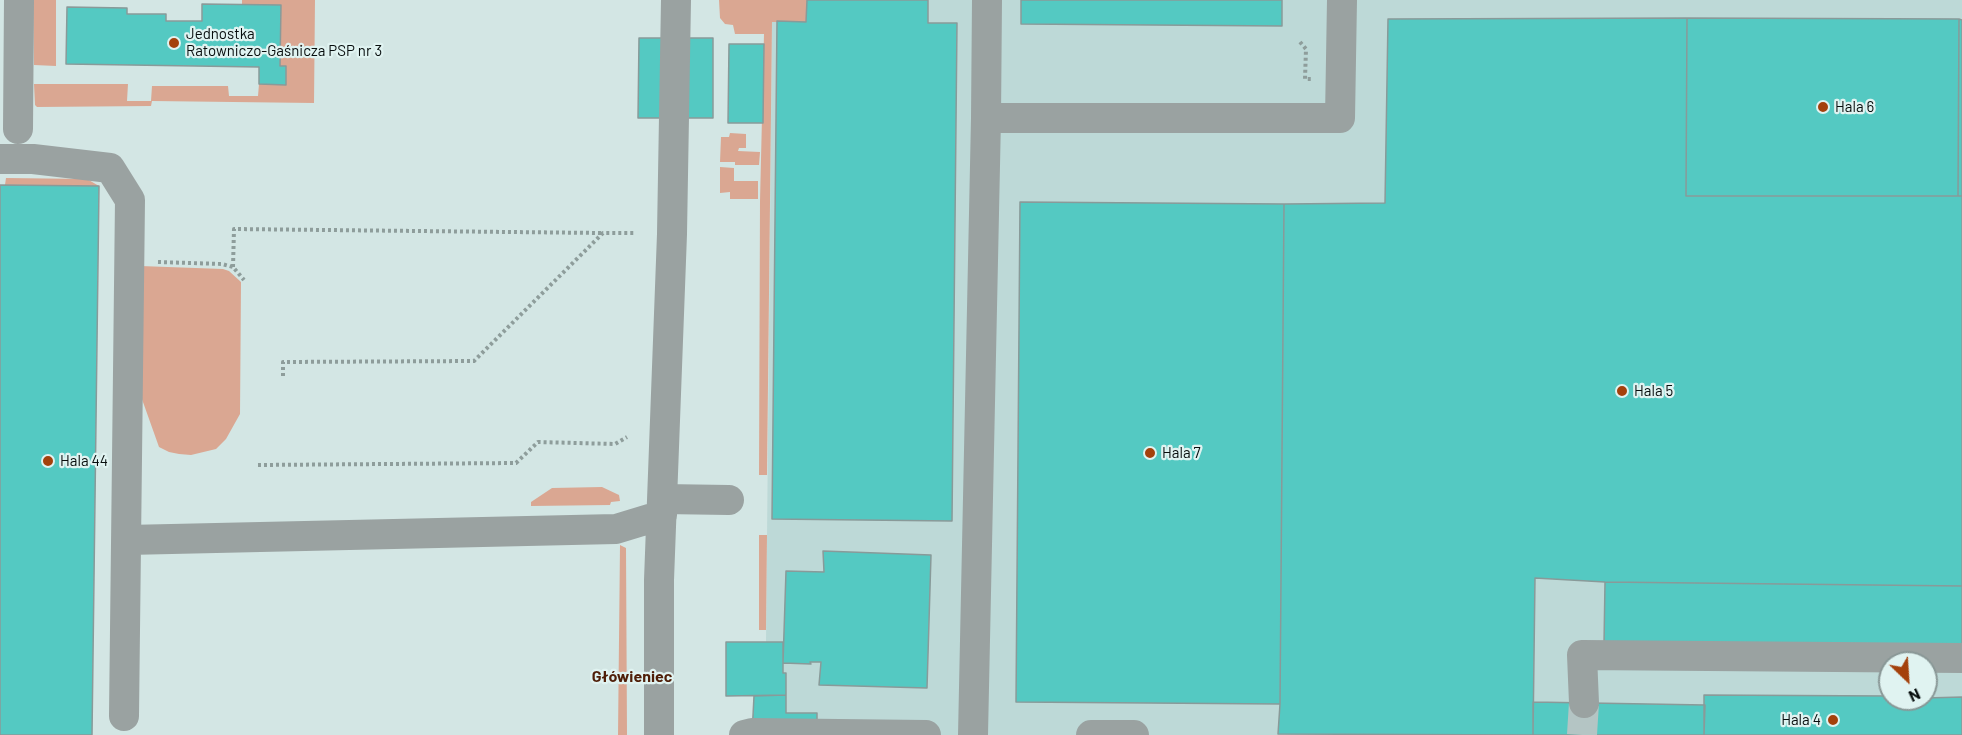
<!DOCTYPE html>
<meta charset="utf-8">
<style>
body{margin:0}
#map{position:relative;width:1962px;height:735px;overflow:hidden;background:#d3e6e4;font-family:Barlow,sans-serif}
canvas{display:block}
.north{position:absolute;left:1878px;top:651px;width:60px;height:60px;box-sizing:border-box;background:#e0f3f1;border:2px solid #899796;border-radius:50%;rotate:155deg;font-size:16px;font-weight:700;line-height:24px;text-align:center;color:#070d0d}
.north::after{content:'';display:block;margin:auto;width:21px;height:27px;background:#a4410c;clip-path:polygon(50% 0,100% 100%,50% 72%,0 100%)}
</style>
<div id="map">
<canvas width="1962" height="735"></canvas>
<div class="north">N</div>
</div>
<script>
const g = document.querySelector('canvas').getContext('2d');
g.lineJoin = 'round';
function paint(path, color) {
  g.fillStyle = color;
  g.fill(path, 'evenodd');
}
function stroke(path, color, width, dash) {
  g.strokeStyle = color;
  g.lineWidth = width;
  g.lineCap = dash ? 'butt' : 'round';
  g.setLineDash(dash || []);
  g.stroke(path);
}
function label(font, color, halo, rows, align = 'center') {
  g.font = font + ' Barlow,sans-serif';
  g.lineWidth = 4.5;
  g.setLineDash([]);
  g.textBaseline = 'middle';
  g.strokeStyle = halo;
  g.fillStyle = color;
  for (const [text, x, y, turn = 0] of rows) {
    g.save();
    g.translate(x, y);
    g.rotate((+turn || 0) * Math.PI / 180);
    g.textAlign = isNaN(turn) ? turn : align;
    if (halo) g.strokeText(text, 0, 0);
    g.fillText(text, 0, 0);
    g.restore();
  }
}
paint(new Path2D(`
 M807 0H1962V735H817V713H786V695L726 696V642H766L772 21 806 22ZM1890 663H1926V699H1890Z`), '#bdd9d7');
paint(new Path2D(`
 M33 0H56V66L34 65Z
 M242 0H315L314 103 152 101 151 106 37 107 35 105 34 84H128L127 101H151L152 86H228L229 96H258L259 84 286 85V67L280 66 281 6 242 4Z
 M719 0H807L806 22H772L767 475H759L760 201 764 34H735L733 25 725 24 720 18Z
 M730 133 746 134V148H739L738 151 760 152 759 165H735V162H720L721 137H729Z
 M720 167 734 168V181H758V199H730V192L720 193Z
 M6 178 87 179 99 186 5 185Z
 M140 266 223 269 229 271 241 282 240 414 226 439 216 449 191 455 179 454 169 452 159 447 138 388Z
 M602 487 619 495 620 501 611 502 610 505 531 506V502L552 488Z
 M759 535H767L766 630H759Z
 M620 545 626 548 627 735H618Z`), '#daa792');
const building = new Path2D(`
 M807 0H928V23H957L952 521 772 519 777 21 806 22Z
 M1021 0H1282V26L1021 24Z
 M202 4 281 5 280 66H286V85L259 84V67L66 64 67 7 127 8V14H166V21H202Z
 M1687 18 1686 196H1962V586L1605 582 1535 578 1533 735 1278 734 1280 704 1284 204 1385 203 1388 19Z
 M1687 18 1959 19 1958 196H1686Z
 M1959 19 1962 20V196H1958Z
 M639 38H713V118H638Z
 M729 44H764L763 123H728Z
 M0 185 99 186 92 735H0Z
 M1020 202 1284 204 1280 704 1016 702Z
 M823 551 931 555 927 688 819 685 821 662H810L811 664 783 663 786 571 824 572Z
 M1605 582 1962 586V648L1604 644Z
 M726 642H783V673H786V695L726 696Z
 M786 695V713H817V735H752L754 696Z
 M1704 695 1890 696V699L1962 697V735H1704Z
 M1533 702 1705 705 1704 735H1533Z`);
paint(building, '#54c9c2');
stroke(building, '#899a99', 1.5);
stroke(new Path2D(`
 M1582 735 1584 703`), '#b4c5c4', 30, [30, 15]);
stroke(new Path2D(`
 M1300 42 1306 49 1305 79H1312
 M158 262 222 264 233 267 244 280
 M233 267 234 229 602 233
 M283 376V362L474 361 603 233H636
 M258 465 516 463 538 442 615 444 627 437`), '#8e9d9b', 4, [3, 3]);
stroke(new Path2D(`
 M986 118 987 0
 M18 129 19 0
 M0 159H33L110 168 130 200 124 716
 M663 499 729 500
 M127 540 616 529 662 515
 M1584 703 1582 655 1962 658
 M659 735V580L672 234 676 0
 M744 735 752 733 926 735
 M973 735 986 118H1340L1342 0
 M1091 735H1134`), '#9aa2a1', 30);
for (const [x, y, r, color] of [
 [174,43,6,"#a4410c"],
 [1823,107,6,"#a4410c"],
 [1622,391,6,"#a4410c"],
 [1150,453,6,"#a4410c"],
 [48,461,6,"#a4410c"],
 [1833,720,6,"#a4410c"]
]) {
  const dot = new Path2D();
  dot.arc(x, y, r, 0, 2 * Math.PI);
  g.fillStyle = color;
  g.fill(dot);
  stroke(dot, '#e0f3f1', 2);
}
label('15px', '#070d0d', '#e0f3f1', [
 ["Jednostka",186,34],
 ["Ratowniczo-Gaśnicza PSP nr 3",186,51],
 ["Hala 6",1835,107],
 ["Hala 5",1634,391],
 ["Hala 7",1162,453],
 ["Hala 44",60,461],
 ["Hala 4",1821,720,"right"]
], 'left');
label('bold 16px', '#4f1e08', '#e0f3f1', [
 ["Główieniec",632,677]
]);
</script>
